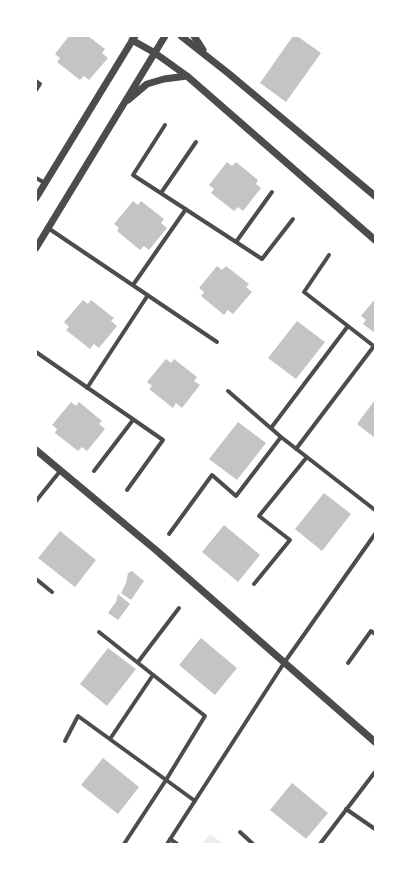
<!DOCTYPE html>
<style>
body{margin:0}
#map{position:relative;width:411px;height:880px;overflow:hidden;background:#fff;font-family:"Golos Text",sans-serif}
canvas{display:block}
.frame{position:absolute;inset:0;border:37px solid #fff;pointer-events:none}
</style>
<div id="map">
<canvas width="411" height="880"></canvas>
<div class="frame"></div>
</div>
<script>
const g = document.querySelector('canvas').getContext('2d');
g.lineJoin = 'round';
function paint(path, color) {
  g.fillStyle = color;
  g.fill(path, 'evenodd');
}
function stroke(path, color, width, dash) {
  g.strokeStyle = color;
  g.lineWidth = width;
  g.lineCap = dash ? 'butt' : 'round';
  g.setLineDash(dash || []);
  g.stroke(path);
}
paint(new Path2D(`
 M210 834 223 844H204L203 843Z`), '#eee');
paint(new Path2D(`
 M69 36H88L105 49 102 53 108 58 89 80 84 76 80 80 57 62 60 58 55 54Z
 M293 36H297L321 53 286 102 260 83Z
 M227 162 232 166 236 162 258 180 256 184 261 188 243 211 238 207 234 211 211 193 214 189 209 185Z
 M133 201 138 205 141 201 164 219 161 223 167 228 149 250 144 246 140 250 117 231 119 228 114 224Z
 M217 266 222 270 226 266 249 284 246 287 252 292 233 314 228 310 224 315 201 296 204 292 199 288Z
 M375 299V333L363 324 366 320 361 316Z
 M83 300 88 304 91 300 114 318 111 321 117 326 99 348 94 344 90 349 66 330 69 327 64 322Z
 M297 321 325 342 296 379 268 358Z
 M166 359 171 363 174 359 197 377 194 381 200 385 182 408 176 403 173 408 149 389 152 386 147 382Z
 M375 400V438L357 424Z
 M71 402 76 406 79 402 102 421 99 424 105 429 87 451 82 447 78 451 55 433 57 429 52 425Z
 M238 422 266 443 237 480 209 459Z
 M324 493 351 514 322 551 295 529Z
 M224 525 260 555 238 582 202 552Z
 M60 531 96 560 75 587 38 558Z
 M132 571 144 581 131 600 121 593 126 583 128 573Z
 M118 594 130 604 118 620 108 613 116 602Z
 M201 638 237 668 215 695 179 665Z
 M108 648 136 669 107 706 80 684Z
 M103 758 139 787 118 814 81 785Z
 M292 783 328 813 306 839 270 810Z`), '#c4c4c4');
stroke(new Path2D(`
 M36 81 40 84 36 90
 M165 125 133 175 236 242 272 192
 M36 178 45 183
 M161 193 196 142
 M48 228 217 342
 M236 242 262 259 293 219
 M329 255 304 292 375 347
 M133 285 186 209
 M36 352 163 440 127 490
 M87 388 148 295
 M228 391 281 437 375 510
 M271 428 348 326
 M296 449 374 346
 M94 471 133 420
 M36 501 61 470
 M169 534 212 475 236 496 281 437
 M36 579 52 592
 M254 584 290 540 259 516 307 457
 M99 632 205 716 166 780 124 844
 M138 662 179 608
 M348 663 371 631 375 634
 M110 739 153 675
 M65 741 78 716 195 801
 M346 809 375 829
 M240 832 253 844
 M170 839 177 844
 M167 844 284 663 375 534
 M320 844 375 772`), '#4c4c4c', 4);
stroke(new Path2D(`
 M181 36 228 73 375 196
 M194 36 203 50
 M132 40 155 53 187 76 375 240
 M128 100 147 84 164 79 187 76
 M36 198 135 36
 M36 248 165 36
 M36 450 157 551 375 742`), '#4c4c4c', 7);
</script>
